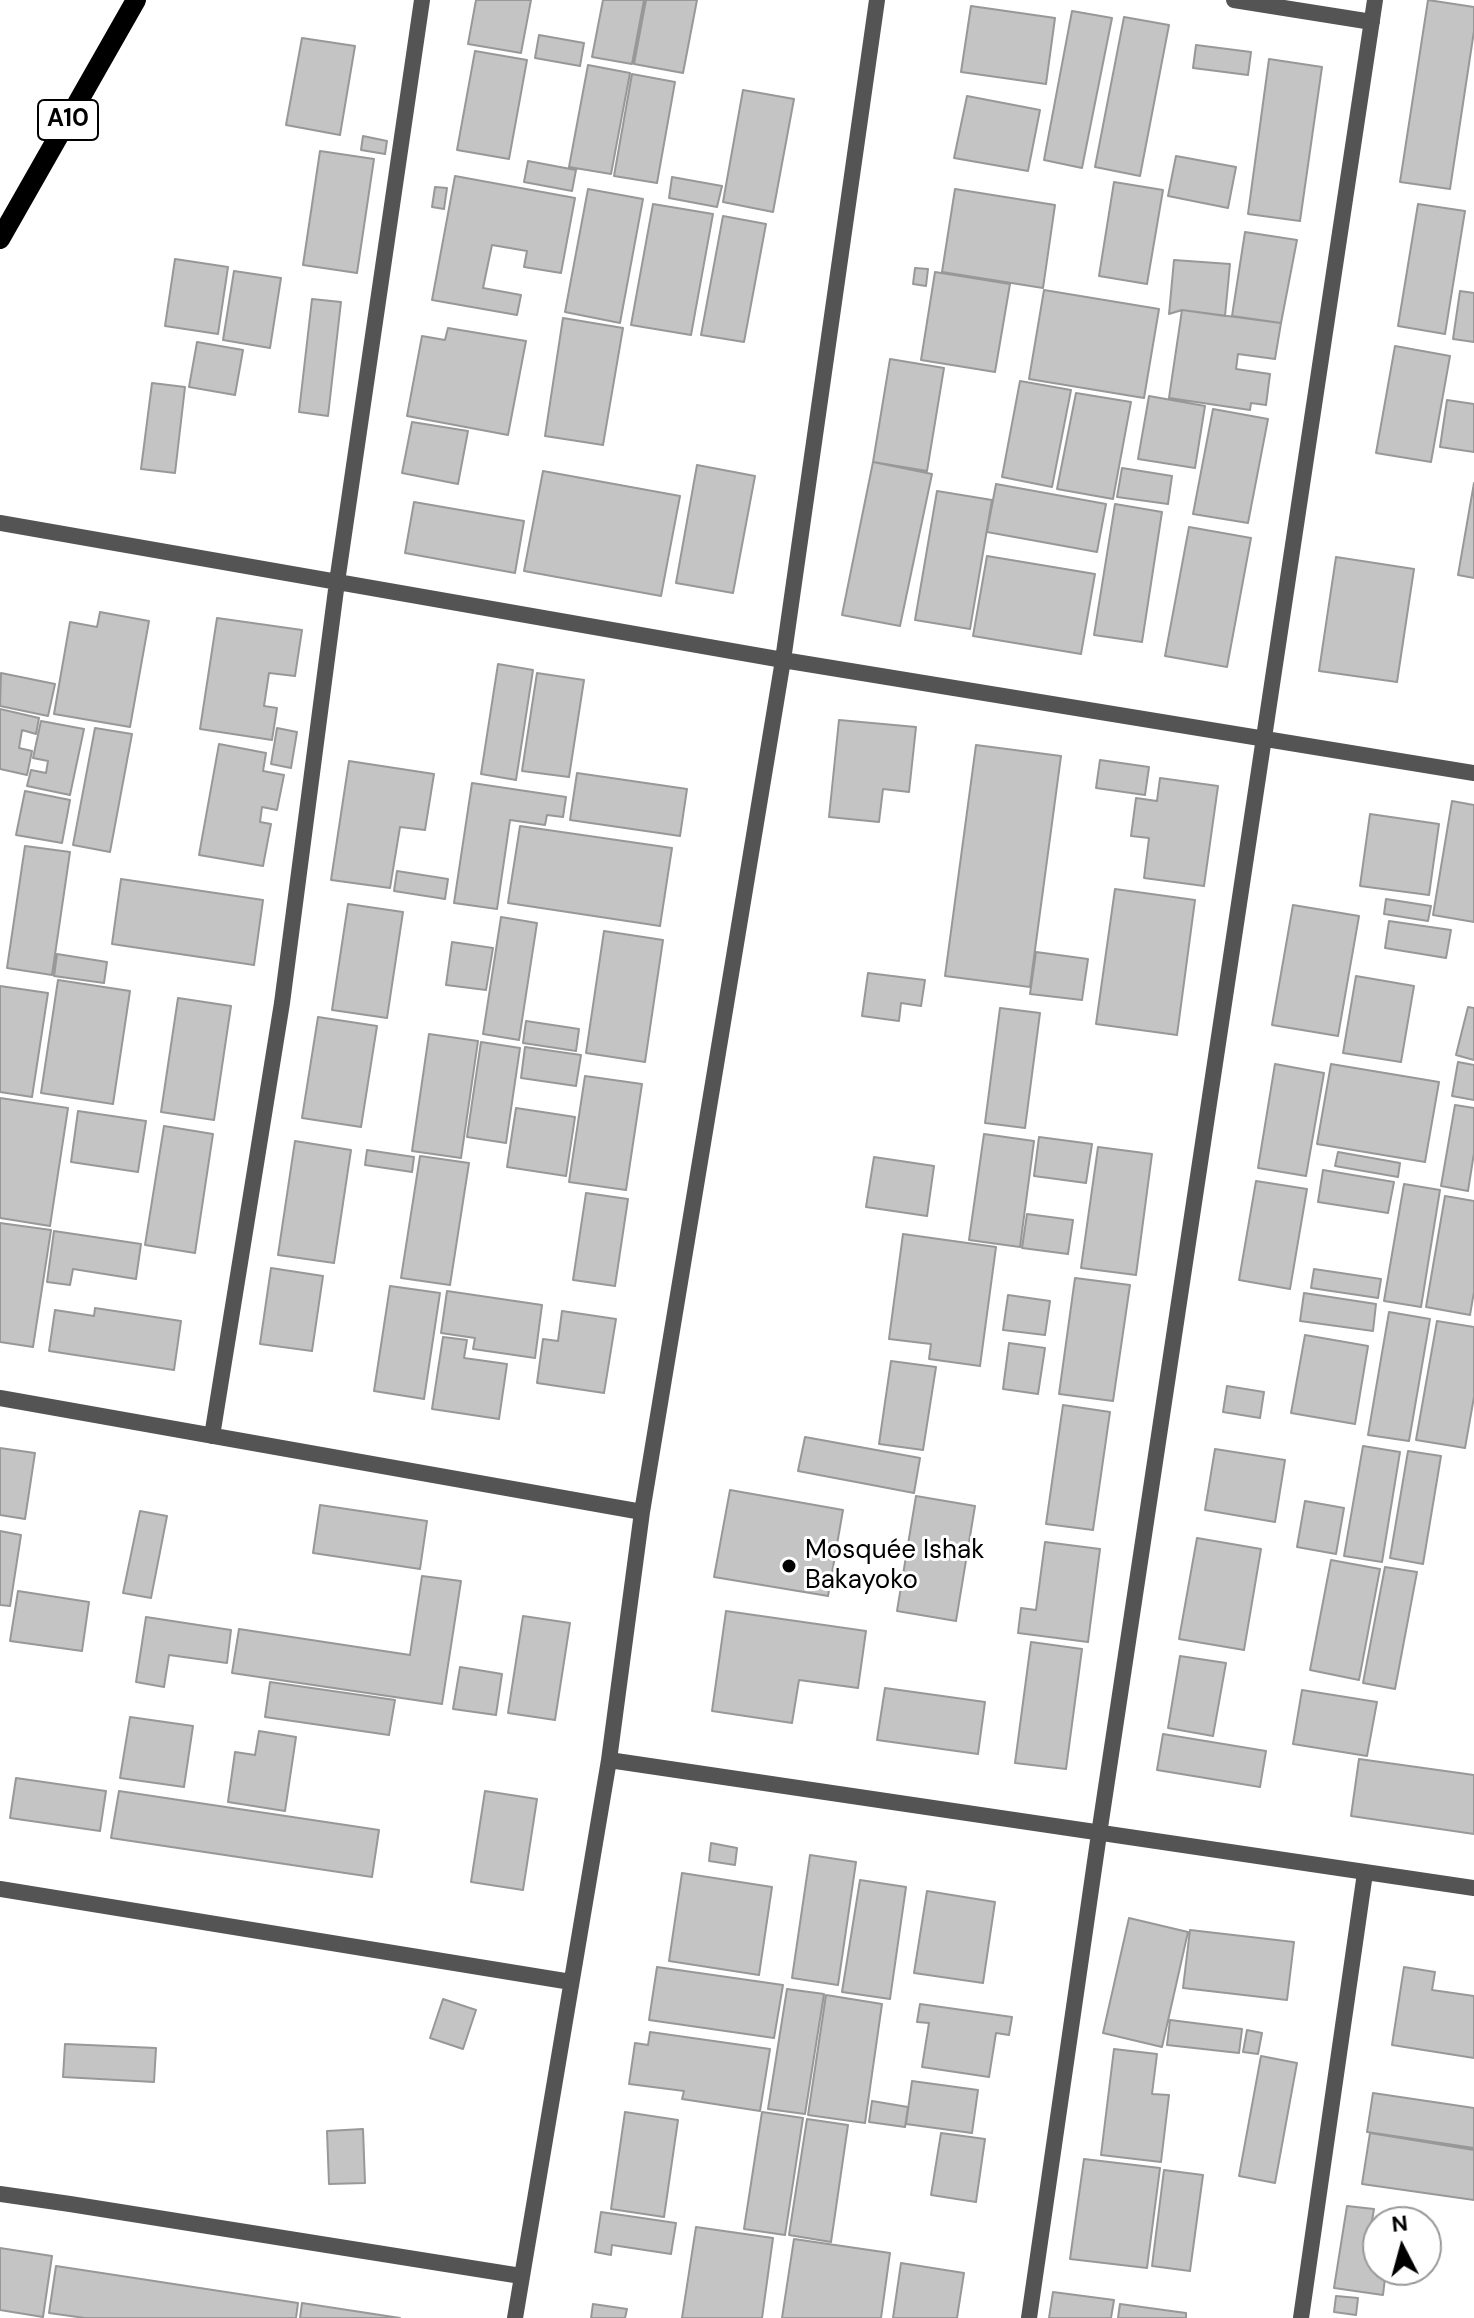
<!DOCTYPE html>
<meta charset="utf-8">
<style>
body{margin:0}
#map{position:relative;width:1474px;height:2318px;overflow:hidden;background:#fff;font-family:"DM Sans",sans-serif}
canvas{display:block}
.north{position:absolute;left:1362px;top:2206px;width:80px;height:80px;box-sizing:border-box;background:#fff;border:2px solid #999;border-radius:50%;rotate:354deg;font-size:22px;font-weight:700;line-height:32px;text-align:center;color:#000}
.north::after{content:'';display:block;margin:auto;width:28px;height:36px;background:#000;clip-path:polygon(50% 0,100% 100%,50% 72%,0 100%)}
</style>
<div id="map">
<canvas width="1474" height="2318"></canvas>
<div class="north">N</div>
</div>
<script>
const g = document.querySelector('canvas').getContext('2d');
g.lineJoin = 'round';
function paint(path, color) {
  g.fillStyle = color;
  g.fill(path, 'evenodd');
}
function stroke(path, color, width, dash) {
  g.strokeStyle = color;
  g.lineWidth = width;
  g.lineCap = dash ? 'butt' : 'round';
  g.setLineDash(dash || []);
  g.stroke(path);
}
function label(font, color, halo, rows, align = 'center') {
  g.font = font + ' "DM Sans",sans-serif';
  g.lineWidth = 6;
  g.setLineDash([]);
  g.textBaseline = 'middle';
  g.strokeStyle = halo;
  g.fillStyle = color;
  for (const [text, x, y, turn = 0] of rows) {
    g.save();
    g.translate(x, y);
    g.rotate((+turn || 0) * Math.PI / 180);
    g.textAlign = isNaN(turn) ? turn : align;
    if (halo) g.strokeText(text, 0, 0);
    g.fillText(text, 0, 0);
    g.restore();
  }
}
const building = new Path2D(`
 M476 0H531L521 53 468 44Z
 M603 0H644L632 64 592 57Z
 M646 0H697L683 73 634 64Z
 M1428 0 1474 7V31L1450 189 1400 182Z
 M971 6 1055 18 1046 84 961 72Z
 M1072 11 1112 18 1082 168 1044 160Z
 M1124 17 1169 25 1140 176 1095 167Z
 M539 35 584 43 580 66 535 58Z
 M302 38 355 46 340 135 286 125Z
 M1196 45 1251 52 1248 75 1193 68Z
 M475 51 527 60 509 159 457 150Z
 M1269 59 1322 67 1300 221 1248 214Z
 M588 65 630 73 611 174 569 167Z
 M632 74 675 82 657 183 614 176Z
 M743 90 794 99 773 212 723 202Z
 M967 96 1040 110 1028 171 954 158Z
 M363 136 387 141 385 154 361 150Z
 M320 151 374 159 357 273 303 265Z
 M1176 156 1236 167 1228 208 1168 196Z
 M528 161 576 170 572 191 524 182Z
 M455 176 575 198 561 273 524 267 527 251 492 245 483 288 521 295 517 315 432 300Z
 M672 177 722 186 717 207 669 198Z
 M1114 182 1163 190 1147 284 1099 276Z
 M435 187 447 188 444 209 432 207Z
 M588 189 643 199 620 323 565 312Z
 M955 189 1055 205 1043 288 942 272Z
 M653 204 713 214 691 335 631 325Z
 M1418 204 1465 211 1445 334 1398 326Z
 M723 216 766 224 744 342 701 335Z
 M1245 232 1297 240 1281 323 1232 316Z
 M175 259 228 267 218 334 165 326Z
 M1174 260 1230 264 1225 316 1182 310 1169 314Z
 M915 268 928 269 926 286 913 284Z
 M234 271 281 278 270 348 223 340Z
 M935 272 1010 284 995 372 921 360Z
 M1044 290 1159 309 1144 398 1029 379Z
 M1460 291 1474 293V342L1453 339Z
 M312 299 341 302 328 416 299 412Z
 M1182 310 1281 323 1275 359 1238 354 1236 369 1270 374 1266 405 1251 403 1250 410 1169 398Z
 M563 318 623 328 603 445 545 436Z
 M448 328 526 341 508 435 407 416 422 336 445 340Z
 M197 342 243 350 235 395 189 387Z
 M1395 346 1450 356 1431 462 1376 453Z
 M890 359 944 368 927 471 873 462Z
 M1020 381 1071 390 1052 487 1002 477Z
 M152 383 185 387 175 473 141 469Z
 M1076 393 1131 402 1113 499 1057 489Z
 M1149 396 1205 406 1195 468 1138 459Z
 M1447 400 1474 404V452L1440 447Z
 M1213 409 1268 419 1248 523 1193 514Z
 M412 422 468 431 458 484 402 473Z
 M873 462 932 474 900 626 842 615Z
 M697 465 755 476 733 593 676 583Z
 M1122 468 1172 476 1168 504 1117 497Z
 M543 471 680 496 661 596 524 571Z
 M1474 483V578L1458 575Z
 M996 484 1106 504 1097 552 987 532Z
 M937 491 992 500 970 629 915 620Z
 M414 502 524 521 515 573 405 553Z
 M1115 504 1162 512 1142 642 1094 635Z
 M1189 527 1251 538 1227 667 1165 656Z
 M987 556 1095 574 1081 654 973 636Z
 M1336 557 1414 569 1397 682 1319 671Z
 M100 612 149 621 130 727 54 714 70 622 97 627Z
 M217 618 302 630 295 676 269 673 264 706 277 708 272 740 200 729Z
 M498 664 533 670 516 780 481 774Z
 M1 673 55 684 48 716 0 706Z
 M537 673 584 680 569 777 522 771Z
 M0 709 39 718 36 734 22 730 19 748 32 751 27 775 0 769Z
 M839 720 916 727 909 792 883 789 879 822 829 817Z
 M41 721 84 729 70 795 27 786 31 770 46 773 48 761 33 758Z
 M95 728 132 734 110 852 73 845Z
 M277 728 297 732 291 768 271 764Z
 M219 744 266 753 263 771 284 775 277 810 262 807 260 822 271 824 263 866 199 855Z
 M976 745 1061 756 1030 987 945 976Z
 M1100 760 1149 767 1145 795 1096 788Z
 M349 761 434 774 425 830 400 827 390 888 331 880Z
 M577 773 687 789 680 836 570 820Z
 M1160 778 1218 786 1204 886 1144 878 1149 838 1131 836 1136 798 1157 801Z
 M472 783 566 797 563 817 547 815 545 825 510 820 497 909 454 903Z
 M25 791 70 800 62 843 16 835Z
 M1452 801 1474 805V922L1433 915Z
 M1370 814 1439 824 1429 895 1360 886Z
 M520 826 672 848 660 926 508 903Z
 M25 846 70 852 52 975 7 968Z
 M397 871 448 879 445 899 394 891Z
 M121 879 263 900 254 965 112 944Z
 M1115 889 1195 900 1177 1035 1096 1024Z
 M1386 899 1431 906 1428 921 1384 914Z
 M348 904 403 912 387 1018 332 1010Z
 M1293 905 1359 916 1338 1036 1272 1025Z
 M501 917 537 923 519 1040 483 1034Z
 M1389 921 1451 930 1446 958 1385 948Z
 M604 931 663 940 645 1062 586 1053Z
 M452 942 493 948 486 990 446 985Z
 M1036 952 1088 959 1082 1000 1030 994Z
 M57 954 107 962 104 983 54 976Z
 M868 973 925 980 921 1006 901 1003 899 1021 862 1016Z
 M1356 976 1414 986 1401 1062 1343 1053Z
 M58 980 130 991 113 1104 41 1093Z
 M0 986 48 993 32 1097 0 1092Z
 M178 998 231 1006 214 1120 161 1112Z
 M1468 1007 1474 1008V1060L1456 1055Z
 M1000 1008 1040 1013 1025 1128 985 1123Z
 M318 1017 377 1026 361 1127 302 1118Z
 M526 1021 579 1029 576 1051 523 1043Z
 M429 1034 478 1041 461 1158 412 1151Z
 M481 1042 520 1048 506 1143 467 1137Z
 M525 1047 581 1055 576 1086 521 1078Z
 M1458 1062 1474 1065V1100L1452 1096Z
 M1275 1064 1324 1073 1306 1176 1258 1168Z
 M1331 1064 1439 1082 1425 1162 1317 1144Z
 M585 1076 642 1084 626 1190 569 1182Z
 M0 1098 68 1108 50 1226 0 1218Z
 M1455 1105 1474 1108V1153L1468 1191 1441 1186Z
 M516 1108 575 1117 566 1176 507 1167Z
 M78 1111 146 1121 138 1172 71 1162Z
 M164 1126 213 1134 195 1253 145 1245Z
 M984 1134 1034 1141 1020 1247 969 1240Z
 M1039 1137 1092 1144 1086 1183 1034 1176Z
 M295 1141 351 1150 334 1263 278 1255Z
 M1098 1147 1152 1154 1136 1275 1081 1268Z
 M367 1150 414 1157 412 1172 365 1165Z
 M1338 1152 1400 1163 1398 1177 1335 1166Z
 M420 1156 469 1163 450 1285 401 1278Z
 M874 1157 934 1166 927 1216 866 1207Z
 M1323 1170 1394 1182 1388 1213 1318 1202Z
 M1256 1181 1307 1189 1290 1289 1239 1280Z
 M1404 1184 1440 1190 1421 1307 1384 1301Z
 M586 1193 628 1199 615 1286 573 1280Z
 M1445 1196 1474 1201V1292L1470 1315 1426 1307Z
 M1027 1214 1073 1220 1068 1254 1022 1248Z
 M0 1223 51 1230 33 1347 0 1342Z
 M54 1231 141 1244 136 1279 73 1269 70 1285 47 1282Z
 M903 1234 996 1247 980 1366 929 1359 931 1344 889 1339Z
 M271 1268 323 1276 312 1351 260 1344Z
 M1314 1269 1381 1279 1378 1298 1311 1288Z
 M1075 1278 1130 1285 1113 1401 1059 1394Z
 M390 1286 440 1293 424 1399 374 1391Z
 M447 1291 542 1305 535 1358 473 1349 475 1338 441 1333Z
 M1304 1293 1376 1304 1373 1331 1300 1321Z
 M1008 1295 1050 1301 1045 1335 1003 1330Z
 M95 1308 181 1321 174 1370 49 1351 55 1310 94 1316Z
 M562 1311 616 1319 604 1393 537 1383 543 1339 558 1341Z
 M1389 1312 1430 1319 1409 1441 1368 1435Z
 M1437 1321 1474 1327V1397L1465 1448 1416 1440Z
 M1305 1335 1368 1346 1355 1424 1291 1413Z
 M443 1337 467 1340 464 1358 507 1364 499 1419 432 1409Z
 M1009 1343 1045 1348 1038 1394 1003 1389Z
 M891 1361 936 1367 923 1450 879 1444Z
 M1227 1386 1264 1392 1260 1418 1223 1412Z
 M1063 1405 1110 1412 1093 1530 1046 1524Z
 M805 1437 920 1458 914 1493 798 1471Z
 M1363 1446 1400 1452 1382 1562 1344 1556Z
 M0 1448 35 1453 25 1519 0 1515Z
 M1215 1449 1285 1460 1275 1522 1205 1510Z
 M1408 1451 1441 1456 1423 1564 1390 1558Z
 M730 1490 843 1510 828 1596 714 1577Z
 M916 1496 975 1506 956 1621 897 1611Z
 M1305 1501 1344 1508 1336 1554 1297 1547Z
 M320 1505 427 1521 420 1569 313 1553Z
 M140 1511 167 1516 151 1598 123 1593Z
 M0 1531 21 1535 10 1606 0 1605Z
 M1197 1538 1261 1549 1244 1650 1179 1639Z
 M1045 1542 1100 1549 1088 1642 1018 1633 1021 1608 1036 1610Z
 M1331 1560 1380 1569 1359 1680 1310 1670Z
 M1385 1567 1417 1572 1395 1689 1363 1683Z
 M422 1576 461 1581 442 1704 232 1673 239 1629 410 1655Z
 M18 1591 89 1602 82 1651 10 1641Z
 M726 1611 866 1631 858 1688 799 1680 792 1723 712 1711Z
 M523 1616 570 1623 555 1720 508 1713Z
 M146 1617 231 1630 227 1663 169 1655 164 1687 136 1682Z
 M1031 1642 1082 1649 1066 1769 1015 1763Z
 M1180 1656 1226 1663 1213 1736 1168 1728Z
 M460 1667 502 1674 496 1715 453 1709Z
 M270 1682 395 1700 389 1735 265 1717Z
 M885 1688 985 1702 978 1754 877 1740Z
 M1302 1690 1377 1702 1367 1756 1293 1744Z
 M130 1717 193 1726 184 1787 120 1778Z
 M259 1731 296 1737 285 1811 228 1802 235 1752 255 1755Z
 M1163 1734 1266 1751 1260 1787 1157 1770Z
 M1359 1759 1474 1775V1834L1351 1816Z
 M16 1778 106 1791 100 1831 10 1818Z
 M119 1791 379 1830 372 1877 111 1838Z
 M485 1791 537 1799 523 1890 471 1882Z
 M711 1843 737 1848 735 1865 709 1861Z
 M810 1855 856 1862 838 1985 792 1978Z
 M682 1873 772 1887 759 1975 669 1961Z
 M860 1880 906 1887 890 1999 842 1992Z
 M927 1891 995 1902 983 1983 914 1973Z
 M1129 1918 1188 1932 1162 2047 1103 2033Z
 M1190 1930 1294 1942 1287 2000 1183 1988Z
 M657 1967 783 1985 774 2038 649 2020Z
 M1404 1967 1435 1972 1432 1990 1474 1996V2058L1392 2045Z
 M787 1989 824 1994 805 2114 768 2109Z
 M826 1995 882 2004 865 2123 808 2115Z
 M443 1999 476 2010 463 2049 430 2038Z
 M920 2004 1012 2017 1009 2035 996 2033 989 2077 922 2067 929 2023 917 2022Z
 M1170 2020 1242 2029 1239 2053 1167 2045Z
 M1247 2030 1262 2033 1258 2054 1243 2052Z
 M650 2032 770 2049 760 2111 682 2099 684 2091 629 2084 635 2043 648 2045Z
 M65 2044 156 2048 154 2082 63 2077Z
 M1114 2049 1157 2054 1152 2094 1169 2095 1161 2162 1101 2155Z
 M1261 2056 1297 2063 1275 2183 1239 2176Z
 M912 2081 978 2090 972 2133 906 2124Z
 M1373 2093 1474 2108V2148L1367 2132Z
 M872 2101 908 2107 905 2127 869 2122Z
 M625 2112 678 2120 664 2217 611 2209Z
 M762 2112 803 2118 785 2235 744 2229Z
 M807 2119 848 2125 831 2242 789 2235Z
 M363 2129 365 2183 329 2184 327 2131Z
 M941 2133 985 2139 976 2202 931 2195Z
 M1370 2133 1474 2150V2200L1362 2184Z
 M1084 2159 1160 2168 1147 2268 1070 2259Z
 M1164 2170 1203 2175 1190 2271 1152 2266Z
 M1347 2206 1374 2209 1367 2251 1378 2253V2270H1386L1383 2295 1334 2288Z
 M601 2212 676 2223 671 2254 612 2245 611 2255 595 2252Z
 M696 2227 773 2238 762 2318H682Z
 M794 2239 890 2253 881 2318H782Z
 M0 2248 52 2256 43 2317 0 2310Z
 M901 2263 964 2273 957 2318H893Z
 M56 2266 298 2303 296 2318H85L49 2313Z
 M1053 2292 1114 2300 1111 2318H1049Z
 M1336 2296 1358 2298 1356 2315 1334 2312Z
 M302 2303 400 2318H300Z
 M593 2304 627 2309 625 2318H591Z
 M1120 2304 1186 2313V2318H1118Z`);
paint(building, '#c4c4c4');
stroke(building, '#989898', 2);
stroke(new Path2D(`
 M1234 0 1372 22
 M0 523 783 660 1474 773
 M0 1398 642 1512
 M212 1436 282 1003 337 582 422 0
 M609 1760 1474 1888
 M0 1889 571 1982
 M0 2194 70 2204 521 2276
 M515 2318 609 1760 642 1512 783 660 877 0
 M1029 2318 1099 1834 1375 0
 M1301 2318 1365 1873`), '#545454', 16);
stroke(new Path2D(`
 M0 239 136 0`), '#000', 20);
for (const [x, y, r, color] of [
 [789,1566,8,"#000"]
]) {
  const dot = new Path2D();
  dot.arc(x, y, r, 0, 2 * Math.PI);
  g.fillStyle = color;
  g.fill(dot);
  stroke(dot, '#fff', 3);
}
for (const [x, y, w] of [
 [68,120,60]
]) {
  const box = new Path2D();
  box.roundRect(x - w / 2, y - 20, w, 40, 6);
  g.fillStyle = '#fff';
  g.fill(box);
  stroke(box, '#000', 2);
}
label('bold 24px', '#000', null, [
 ["A10",68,120]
]);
label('26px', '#000', '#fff', [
 ["Mosquée Ishak",805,1551],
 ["Bakayoko",805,1581]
], 'left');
</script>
